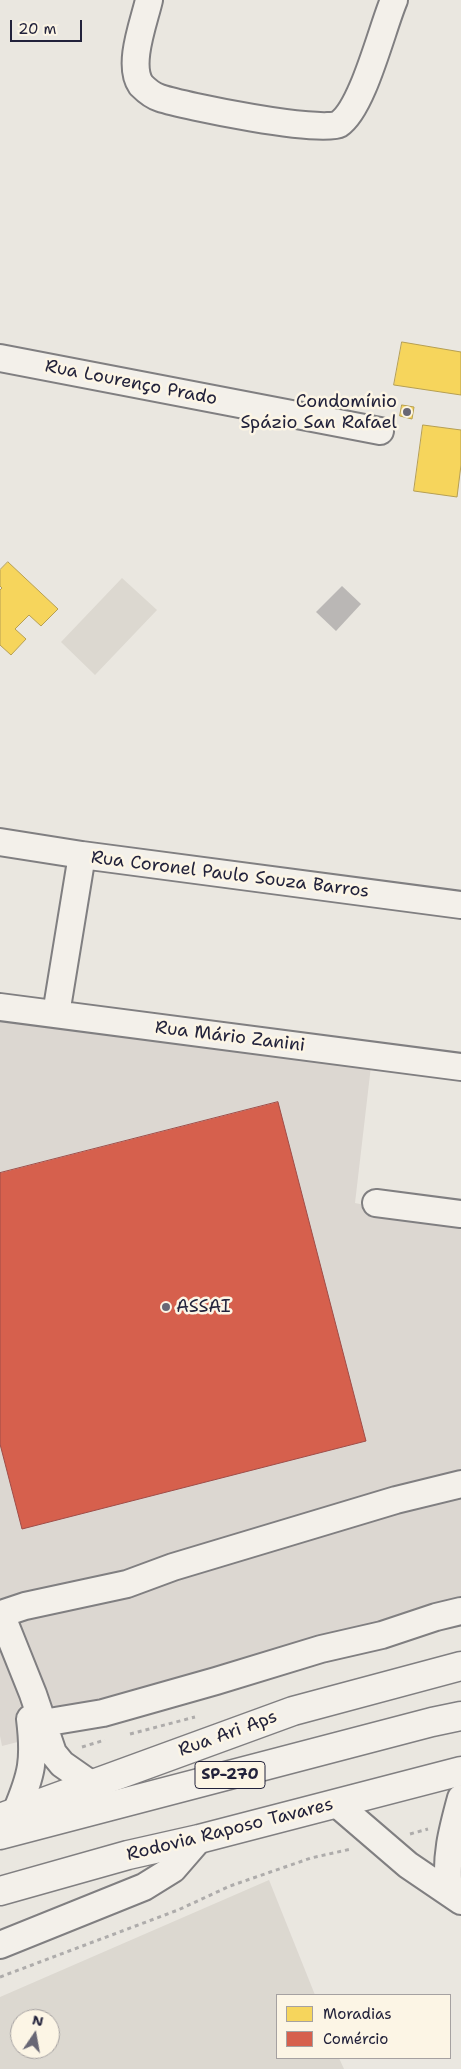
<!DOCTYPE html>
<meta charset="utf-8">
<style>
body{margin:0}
#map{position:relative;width:461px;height:2069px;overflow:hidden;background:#eae7e0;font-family:"Shantell Sans",sans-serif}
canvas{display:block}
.legend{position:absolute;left:276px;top:1994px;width:175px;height:65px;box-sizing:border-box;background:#fcf5e5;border:1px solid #a5a1a1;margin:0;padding:6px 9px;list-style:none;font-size:15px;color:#22223b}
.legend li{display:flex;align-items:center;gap:10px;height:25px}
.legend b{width:25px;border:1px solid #a5a1a1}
.north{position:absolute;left:10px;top:2009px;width:50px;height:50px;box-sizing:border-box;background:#fcf5e5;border:1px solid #a5a1a1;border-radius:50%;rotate:12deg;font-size:14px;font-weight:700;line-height:20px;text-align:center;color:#22223b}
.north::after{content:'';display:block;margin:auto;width:18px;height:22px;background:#686775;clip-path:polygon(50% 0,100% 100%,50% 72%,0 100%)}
.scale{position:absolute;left:10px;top:20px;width:72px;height:22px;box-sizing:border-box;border:2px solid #22223b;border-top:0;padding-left:6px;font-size:15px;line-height:18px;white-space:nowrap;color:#22223b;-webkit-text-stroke:4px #fcf5e5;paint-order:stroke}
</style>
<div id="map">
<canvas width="461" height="2069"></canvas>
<ul class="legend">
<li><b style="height:14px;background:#f6d55c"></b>Moradias</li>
<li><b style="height:14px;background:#d6604d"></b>Comércio</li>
</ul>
<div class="north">N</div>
<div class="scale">20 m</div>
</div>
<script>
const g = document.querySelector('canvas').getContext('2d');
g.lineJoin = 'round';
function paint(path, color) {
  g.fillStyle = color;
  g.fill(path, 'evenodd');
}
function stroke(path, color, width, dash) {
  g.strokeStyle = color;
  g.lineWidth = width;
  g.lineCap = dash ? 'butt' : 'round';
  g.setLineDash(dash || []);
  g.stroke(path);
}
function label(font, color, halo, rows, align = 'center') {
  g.font = font + ' "Shantell Sans",sans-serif';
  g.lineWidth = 5;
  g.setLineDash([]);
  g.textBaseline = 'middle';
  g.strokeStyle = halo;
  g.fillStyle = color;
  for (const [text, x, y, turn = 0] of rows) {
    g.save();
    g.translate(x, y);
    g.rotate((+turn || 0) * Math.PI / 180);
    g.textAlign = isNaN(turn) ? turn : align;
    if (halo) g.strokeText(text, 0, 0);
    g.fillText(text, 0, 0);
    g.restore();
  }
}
paint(new Path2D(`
 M0 1017 371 1066 355 1203 461 1225V1606L349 1634 352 1656 2 1746 0 1736Z`), '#dcd7d1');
paint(new Path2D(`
 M122 578 157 610 95 675 61 642Z
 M269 1880 315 1995H277V2058H339L344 2069H0V1997ZM20 2019H50V2049H20Z`), '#dcd8d0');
paint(new Path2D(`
 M342 586 361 604 336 631 316 612Z`), '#bab7b5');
const homes = new Path2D(`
 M402 342 461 352V395L394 385Z
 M402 405 414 407 412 419 400 416Z
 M423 425 461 430V465L457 497 414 491Z
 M8 562 58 609 41 626 29 615 15 629 26 639 11 655 0 645V590L2 588 0 586V570Z`);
paint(homes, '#f6d55c');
stroke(homes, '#b69f52', 1);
const shops = new Path2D(`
 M278 1102 366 1441 22 1529 0 1444V1173Z`);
paint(shops, '#d6604d');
stroke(shops, '#a04d48', 1);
const minor = new Path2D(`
 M149 0C144 22 127 65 141 85 146 90 153 96 160 98 184 106 322 134 339 124 363 108 382 28 394 0
 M0 358 380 431
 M0 842 82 855 461 905
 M0 1007 461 1067
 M56 1014 82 855
 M376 1203 461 1214
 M31 1725 103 1713 216 1681 321 1649 382 1635 436 1617 461 1611
 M92 1785 62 1764 53 1753 33 1694 1 1614 25 1606 127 1584 173 1567 396 1500 461 1484
 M337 1804 408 1865 461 1901
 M16 1812C32 1774 35 1760 30 1719
 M449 1892C445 1857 452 1831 461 1798
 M0 1945 144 1887 173 1869 199 1839`);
const major = new Path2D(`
 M0 1818 293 1711 461 1666`);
const highway = new Path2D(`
 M0 1835 432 1722 461 1716
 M0 1891 128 1855 199 1839 461 1771`);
stroke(minor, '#807f81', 30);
stroke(major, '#807f81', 31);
stroke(highway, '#807f81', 31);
stroke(new Path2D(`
 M130 1734 195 1717
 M82 1747 105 1740
 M410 1834 428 1829
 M0 1977 178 1910 230 1886 311 1858 351 1849`), '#aeacab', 3, [4, 4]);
stroke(minor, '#f3f0ea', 26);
stroke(major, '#f3f0ea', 28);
stroke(highway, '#f3f0ea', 28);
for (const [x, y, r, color] of [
 [407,412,5,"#686775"],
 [166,1307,5,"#686775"]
]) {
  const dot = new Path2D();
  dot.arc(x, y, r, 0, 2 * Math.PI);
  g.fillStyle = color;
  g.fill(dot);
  stroke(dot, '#fcf5e5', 2);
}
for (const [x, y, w] of [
 [230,1775,70]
]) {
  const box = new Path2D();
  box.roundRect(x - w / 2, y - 13.5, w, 27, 4);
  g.fillStyle = '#fcf5e5';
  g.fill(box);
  stroke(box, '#22223b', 1);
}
label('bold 16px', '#22223b', null, [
 ["SP-270",230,1775]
]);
label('18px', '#22223b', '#fcf5e5', [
 ["Rua Lourenço Prado",131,383,11],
 ["Rua Coronel Paulo Souza Barros",230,875,7],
 ["Rua Mário Zanini",230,1037,7],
 ["Rua Ari Aps",228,1734,-20],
 ["Rodovia Raposo Tavares",230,1830,-14]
]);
label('18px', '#22223b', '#fcf5e5', [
 ["Condomínio",397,402],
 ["Spázio San Rafael",397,423],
 ["ASSAI",176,1307,"left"]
], 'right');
</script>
